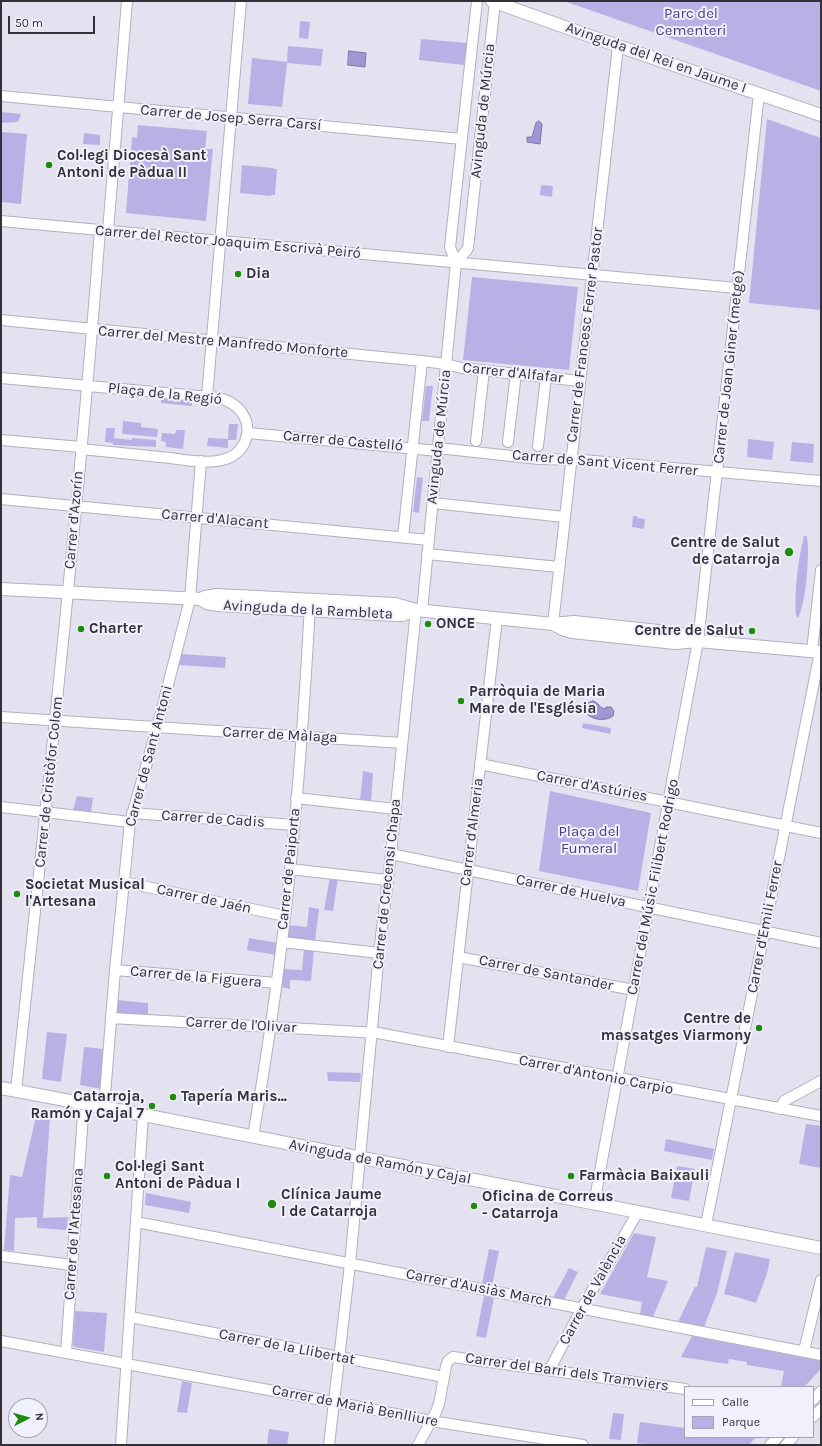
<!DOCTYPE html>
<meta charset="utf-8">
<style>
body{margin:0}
#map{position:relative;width:822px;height:1446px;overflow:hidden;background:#e4e2f0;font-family:Karla,sans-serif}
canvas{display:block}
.frame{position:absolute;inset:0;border:2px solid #323137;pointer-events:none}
.legend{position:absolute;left:684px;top:1386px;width:130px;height:52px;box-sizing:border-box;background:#f1f0fd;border:1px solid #a5a4ae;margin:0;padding:5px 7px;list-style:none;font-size:12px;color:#323137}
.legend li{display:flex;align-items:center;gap:8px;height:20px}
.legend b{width:20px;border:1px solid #a5a4ae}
.north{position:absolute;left:8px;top:1398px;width:40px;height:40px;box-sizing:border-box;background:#f1f0fd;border:1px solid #a5a4ae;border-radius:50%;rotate:84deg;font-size:11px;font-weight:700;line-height:16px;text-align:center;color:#323137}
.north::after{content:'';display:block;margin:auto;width:14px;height:18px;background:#1d8c0e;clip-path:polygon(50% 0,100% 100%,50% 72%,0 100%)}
.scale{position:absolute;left:8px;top:16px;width:87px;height:18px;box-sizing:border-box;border:2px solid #323137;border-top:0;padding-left:5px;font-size:12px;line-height:14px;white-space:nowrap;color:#323137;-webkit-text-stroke:3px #f1f0fd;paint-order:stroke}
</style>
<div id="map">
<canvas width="822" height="1446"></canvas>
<div class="frame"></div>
<ul class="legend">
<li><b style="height:5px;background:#fff"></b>Calle</li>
<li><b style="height:11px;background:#b9b1e5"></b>Parque</li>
</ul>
<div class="north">N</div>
<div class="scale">50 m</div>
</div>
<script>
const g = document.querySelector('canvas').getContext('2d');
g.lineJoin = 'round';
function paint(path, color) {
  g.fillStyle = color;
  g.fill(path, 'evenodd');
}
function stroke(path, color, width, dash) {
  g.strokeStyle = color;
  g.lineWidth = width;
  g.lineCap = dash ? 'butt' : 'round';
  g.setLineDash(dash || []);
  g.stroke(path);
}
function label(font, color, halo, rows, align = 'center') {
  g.font = font + ' Karla,sans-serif';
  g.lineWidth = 4;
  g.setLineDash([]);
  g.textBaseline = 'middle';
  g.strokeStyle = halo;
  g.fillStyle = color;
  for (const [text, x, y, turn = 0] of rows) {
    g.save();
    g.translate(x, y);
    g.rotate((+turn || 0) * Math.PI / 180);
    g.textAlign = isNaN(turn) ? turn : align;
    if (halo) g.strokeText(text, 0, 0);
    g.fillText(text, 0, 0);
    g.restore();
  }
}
paint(new Path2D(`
 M564 1H821V91Z
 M300 21 310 22 308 39 299 38Z
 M421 39 467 43 464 65 419 60Z
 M288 46 323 49 321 66 287 63 282 107 248 104 252 58 287 62Z
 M1 112 21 114 19 120 17 122 1 123Z
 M767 119 821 138V310L749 303Z
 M138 125 207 131 205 149H213L206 221 126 213 132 137 137 138Z
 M1 132 27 134 21 204 1 202Z
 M84 133 100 135V145L83 144Z
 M242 165 273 168 274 169H277L275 195H271V196L240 193Z
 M541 185 553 186 552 197 540 195Z
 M472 277 578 287 569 370 463 360Z
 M426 386H433L429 421H422Z
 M161 398 192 401V406L161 403Z
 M123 421 141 423V427L158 429 157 437 122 434Z
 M229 424H238L236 440H228V448L207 446 208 438 228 439Z
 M106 428H115L114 438 132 440V438L156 440V447L113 445V443L105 442Z
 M176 430H185L183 449 166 447V442L161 441 162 433 175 434Z
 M748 439 774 442 772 460 747 457Z
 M792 442 814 444 813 463 790 461Z
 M417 477 423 478 419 513 413 512Z
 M633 516H637V518L645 519 644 529 632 527Z
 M804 536H806L807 537C810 553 806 605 798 618L796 616C794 592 798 559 804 536Z
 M181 654 226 657 225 668 178 665Z
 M583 723 611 728 610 734 582 728Z
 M363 771 373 773 371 803 360 802Z
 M550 791 651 813 638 891 539 871Z
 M77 796 93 798 91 812 73 810Z
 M330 877 338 878 333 911 324 910Z
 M309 907 319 909 315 941 288 939 289 925 307 927Z
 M249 938 278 943 276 955 247 950Z
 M304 948 314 949 311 981 290 980V989L280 987 283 969 302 970Z
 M117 1000 148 1003V1016L116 1014Z
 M47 1032 67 1034 61 1082 42 1079Z
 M84 1047 104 1049 101 1089 80 1085Z
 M327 1072 361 1073 360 1082 328 1081Z
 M36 1116 50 1118 43 1218 68 1217 67 1230 37 1228V1217L15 1218 14 1251 4 1250 10 1175 22 1177Z
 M806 1124 821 1126V1168L799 1164Z
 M666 1139 714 1149 712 1160 664 1151Z
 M677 1166 695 1169 689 1201 671 1198Z
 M146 1193 191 1202 189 1213 145 1205Z
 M634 1233 656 1237 647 1277 668 1281 653 1317 640 1314 642 1302 600 1294Z
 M706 1247 727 1251 717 1293 704 1327 678 1322 695 1287H697Z
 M489 1249 499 1251 492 1286 482 1284Z
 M735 1252 770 1259 767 1274 756 1303 740 1298 724 1294Z
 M569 1268 578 1272 564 1300 553 1298Z
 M484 1296 494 1298 486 1338 476 1336Z
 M75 1311 107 1313 104 1352 75 1347 73 1345Z
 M692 1336 821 1361V1369L804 1387H781L784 1371 747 1365V1362L729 1359 728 1364 681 1357Z
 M182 1381 192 1383 187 1413 177 1412Z
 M613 1413 624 1414 621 1440 609 1439Z
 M640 1422 685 1428V1437H756L749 1445H654L637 1443Z
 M269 1429 289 1432 287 1445H267Z`), '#b9b1e5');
const water = new Path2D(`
 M349 51 366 53 365 67 348 65Z
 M539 121 542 124 540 144 527 142V137H532L536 123Z
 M593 701C599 703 600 708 605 709L606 707H611L614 711 613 716C605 722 591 720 585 712 585 706 587 702 593 701Z`);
paint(water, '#a095d5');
stroke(water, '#7f77a6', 1);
const minor = new Path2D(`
 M1 96 462 139
 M1 221 737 288
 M108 231 127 1
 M456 263C459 257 465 254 468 248L495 2
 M1 320 422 361 446 364 462 368 580 381
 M1 378 220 398C229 401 237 405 242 413 255 432 243 456 222 460 205 464 186 460 170 458 140 455 111 452 81 449
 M207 396 241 1
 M248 433 438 451
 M1 440 81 447
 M476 441 484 370
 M508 442 516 373
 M538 446 546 377
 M438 448 539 459 582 460 821 481
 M1 499 429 540
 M433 503 564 517
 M403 537 422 361
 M427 554 559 567
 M422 611 456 263 450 247 477 1
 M553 624 618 46
 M812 651 821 570
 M1 717 402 743
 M480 764 821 833
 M296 798 395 809
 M1 807 130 822
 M132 813 294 825
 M391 854 821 943
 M290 869 387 880
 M123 882 285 916
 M282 942 379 953
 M458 957 634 990
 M115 970 277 983
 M111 1018 378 1033 821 1116
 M448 1047 497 618
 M16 1091C46 805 78 518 100 230
 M104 1107 115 970 130 822 157 728 190 599 201 461
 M780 1109 784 1101 821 1081
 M253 1137C264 1072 274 1007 282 942 296 830 304 716 310 604
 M594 1204 698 641 759 94
 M136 1222 821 1355
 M706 1225 820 652
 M1 1256 72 1265
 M130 1317 444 1377
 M1 1341 334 1402 431 1421 583 1445
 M804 1351 821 1280
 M66 1352 83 1115
 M550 1369 582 1308 638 1212
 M813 1400 821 1391
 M813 1417 821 1409
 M121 1445 143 1115
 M329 1445 350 1264 379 953 391 854 416 610
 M418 1445 436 1412 439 1404 446 1366 448 1361 453 1357 685 1389
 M770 1445 778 1437
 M786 1445 793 1437`);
const tertiary = new Path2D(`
 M492 1 618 46 821 115
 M1 589 200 599 207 603 218 605 395 615H402L416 610
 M200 599 205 597 217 595 395 604 416 610 553 624 574 622 677 633 688 636 698 641
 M553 624 562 629 572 632 675 643 698 641 821 652
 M1 1088 118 1110 821 1248`);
stroke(minor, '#b2b0bd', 12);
stroke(tertiary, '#b2b0bd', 14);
stroke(minor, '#fff', 10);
stroke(tertiary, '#fff', 12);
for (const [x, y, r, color] of [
 [49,165,4,"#1d8c0e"],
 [238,274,4,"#1d8c0e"],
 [789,552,5,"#1d8c0e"],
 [428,624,4,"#1d8c0e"],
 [81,629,4,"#1d8c0e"],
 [752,631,4,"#1d8c0e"],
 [461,701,4,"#1d8c0e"],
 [17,894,4,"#1d8c0e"],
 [759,1028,4,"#1d8c0e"],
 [173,1097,4,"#1d8c0e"],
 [152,1106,4,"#1d8c0e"],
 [107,1176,4,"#1d8c0e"],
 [571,1176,4,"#1d8c0e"],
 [272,1204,5,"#1d8c0e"],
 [474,1206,4,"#1d8c0e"]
]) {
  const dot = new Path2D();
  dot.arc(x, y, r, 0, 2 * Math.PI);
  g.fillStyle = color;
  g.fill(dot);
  stroke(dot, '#f1f0fd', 1.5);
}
label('15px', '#4e3b87', '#f1f0fd', [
 ["Parc del",691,14],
 ["Cementeri",691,31],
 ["Plaça del",589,832],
 ["Fumeral",589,849]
]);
label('15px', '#323137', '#f1f0fd', [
 ["Avinguda del Rei en Jaume I",656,58,19],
 ["Avinguda de Múrcia",483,111,-84],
 ["Carrer de Josep Serra Carsí",231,118,5],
 ["Carrer del Rector Joaquim Escrivà Peiró",228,242,5],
 ["Carrer de Francesc Ferrer Pastor",585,335,-83],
 ["Carrer del Mestre Manfredo Monforte",223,342,5],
 ["Carrer de Joan Giner (metge)",729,367,-84],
 ["Carrer d'Alfafar",513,373,6],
 ["Plaça de la Regió",165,394,6],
 ["Avinguda de Múrcia",439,437,-84],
 ["Carrer de Castelló",343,441,5],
 ["Carrer de Sant Vicent Ferrer",605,463,5],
 ["Carrer d'Alacant",215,519,5],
 ["Carrer d'Azorín",74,520,-85],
 ["Avinguda de la Rambleta",308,610,3],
 ["Carrer de Màlaga",280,735,3],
 ["Carrer de Sant Antoni",149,756,-75],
 ["Carrer de Cristòfor Colom",49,782,-84],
 ["Carrer d'Astúries",592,786,11],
 ["Carrer de Cadis",213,819,4],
 ["Carrer d'Almeria",472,832,-83],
 ["Carrer de Paiporta",289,869,-84],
 ["Carrer de Crecensi Chapa",387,884,-84],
 ["Carrer del Músic Filibert Rodrigo",653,887,-79],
 ["Carrer de Huelva",571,891,12],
 ["Carrer de Jaén",204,899,12],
 ["Carrer d'Emili Ferrer",765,927,-79],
 ["Carrer de Santander",546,973,11],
 ["Carrer de la Figuera",196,977,5],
 ["Carrer de l'Olivar",241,1025,3],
 ["Carrer d'Antonio Carpio",596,1075,11],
 ["Avinguda de Ramón y Cajal",380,1162,11],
 ["Carrer de l'Artesana",74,1234,-86],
 ["Carrer d'Ausiàs March",479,1288,11],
 ["Carrer de València",593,1290,-61],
 ["Carrer de la Llibertat",287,1347,11],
 ["Carrer del Barri dels Tramviers",567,1372,8],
 ["Carrer de Marià Benlliure",355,1406,11]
]);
label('bold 15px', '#323137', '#f1f0fd', [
 ["Col·legi Diocesà Sant",57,156],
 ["Antoni de Pàdua II",57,173],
 ["Dia",246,274],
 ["Centre de Salut",780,543,"right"],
 ["de Catarroja",780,560,"right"],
 ["ONCE",436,624],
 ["Charter",89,629],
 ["Centre de Salut",744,631,"right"],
 ["Parròquia de Maria",469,692],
 ["Mare de l'Església",469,709],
 ["Societat Musical",25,885],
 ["l'Artesana",25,902],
 ["Centre de",751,1019,"right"],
 ["massatges Viarmony",751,1036,"right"],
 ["Catarroja,",144,1097,"right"],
 ["Ramón y Cajal 7",144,1114,"right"],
 ["Tapería Maris...",181,1097],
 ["Col·legi Sant",115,1167],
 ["Antoni de Pàdua I",115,1184],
 ["Farmàcia Baixauli",579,1176],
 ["Clínica Jaume",281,1195],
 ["I de Catarroja",281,1212],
 ["Oficina de Correus",482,1197],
 ["- Catarroja",482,1214]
], 'left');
</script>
